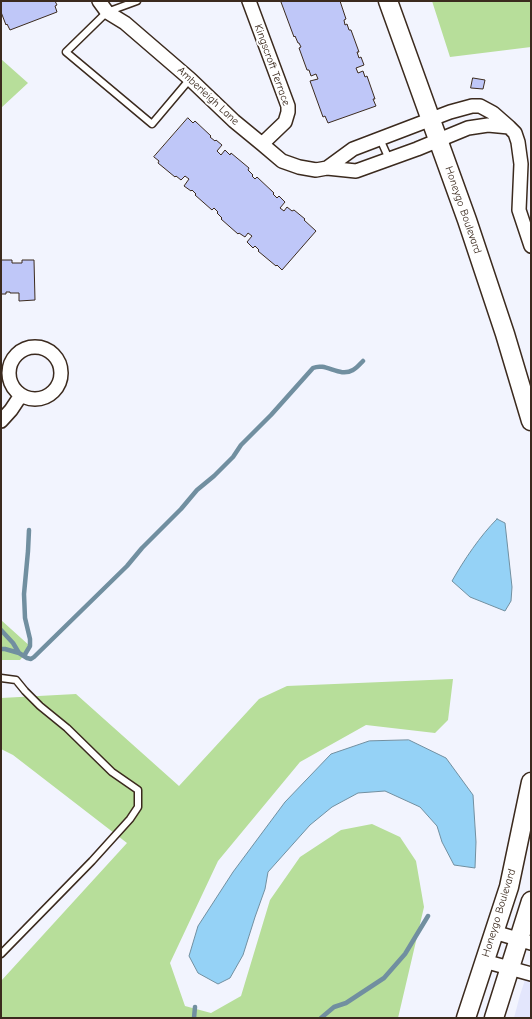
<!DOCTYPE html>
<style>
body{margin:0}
#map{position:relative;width:532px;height:1019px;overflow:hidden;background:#f2f4fe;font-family:"Comic Neue",sans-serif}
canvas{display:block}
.frame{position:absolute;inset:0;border:2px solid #3b2a1e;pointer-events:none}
</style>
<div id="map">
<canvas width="532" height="1019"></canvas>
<div class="frame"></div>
</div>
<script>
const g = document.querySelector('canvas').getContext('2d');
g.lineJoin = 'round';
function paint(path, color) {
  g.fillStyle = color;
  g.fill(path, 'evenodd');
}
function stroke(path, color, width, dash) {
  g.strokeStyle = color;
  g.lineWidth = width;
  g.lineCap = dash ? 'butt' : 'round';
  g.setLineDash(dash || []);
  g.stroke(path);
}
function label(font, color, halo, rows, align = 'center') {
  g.font = font + ' "Comic Neue",sans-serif';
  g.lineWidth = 4;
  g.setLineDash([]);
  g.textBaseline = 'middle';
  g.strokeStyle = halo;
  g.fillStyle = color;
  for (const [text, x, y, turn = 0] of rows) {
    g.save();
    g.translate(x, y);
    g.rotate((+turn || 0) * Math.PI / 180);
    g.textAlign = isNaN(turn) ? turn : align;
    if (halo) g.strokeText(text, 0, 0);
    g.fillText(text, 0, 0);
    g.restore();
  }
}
paint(new Path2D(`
 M531 962V1018H514L520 995Z`), '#e3e6fc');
paint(new Path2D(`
 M432 1H531V47L450 57Z
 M1 59 28 83 1 108Z
 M1 620 31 647 20 660H1Z
 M453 679 448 720 435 733 366 725 300 762 218 861 170 963 185 1006 211 1013 241 996 270 900 300 857 341 830 372 824 400 837 416 861 424 907 398 1018H1V981L127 843 13 755 1 749V698L76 694 179 786 259 699 287 686Z`), '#b7de9a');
const water = new Path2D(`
 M497 519 505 523 512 587 511 601 505 611 470 597 452 581C464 560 480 536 497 519Z
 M409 740 446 758 473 795 476 842 475 868 454 865 442 842 437 826 420 807 385 791 358 793 332 807 310 825 268 872 265 889 255 917 243 955 230 978 218 984 198 973 189 956 198 926 233 872 285 802 331 754 369 741Z`);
paint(water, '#95d2f6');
stroke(water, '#718fa0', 1);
stroke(new Path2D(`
 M1 630 13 643 19 653
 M1 649H5L19 653 27 658 31 659 34 657 127 566 142 548 181 509 197 490 214 476 233 457 241 445 271 415 313 368C326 362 339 378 353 370 357 368 360 364 363 361
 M24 656 30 646V639L25 618 24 594 28 551 29 530
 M194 1018 195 1007
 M321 1018 334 1007 346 1003 384 978 405 954 428 916`), '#718fa0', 4.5);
const building = new Path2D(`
 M1 1H55L57 5 55 6 57 12 10 30 7 24 6 25 1 12Z
 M285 1H340L346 19 344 20 345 25 347 24 349 30H351L359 52H357L359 58 361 57 364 65 356 68 358 73 363 71 365 77 367 76 375 99H373L376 106 328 123 325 116 323 117 310 81 318 79 316 74 311 76 309 70H307L299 48 301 47 299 43H298L295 36 294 37 281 2Z
 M473 78 485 80 483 89 471 88Z
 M188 118 193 123 195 121 211 136 210 137 215 141 216 140 222 145 217 151 221 155 225 150 230 155 231 153 249 168 248 170 253 175 252 176 255 179 257 177 274 193 273 194 277 198 279 196 285 202 280 208 284 211 287 207 292 211 294 210 305 219 304 220 316 231 282 270 277 265 276 266 258 251 259 250 255 246 253 248 247 242 252 236 248 233 245 237 239 233 238 234 221 219 222 218 217 213 218 212 214 208 212 210 195 195 196 194 192 190 191 191 184 186 189 179 185 176 181 180 176 176 175 177 158 163 159 161 154 157Z
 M1 260H12V263H22V260H34L35 300 19 301V293H10V292H6V294H1Z`);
paint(building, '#bfc7f8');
stroke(building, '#3b2a1e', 1);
const service = new Path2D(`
 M137 1 107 12 66 52 152 124 190 79
 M380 139 389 159
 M1 678 16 680 25 691 40 706 67 728 112 772 138 790V807L130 819 92 861 1 954`);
const minor = new Path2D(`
 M99 1 107 12 125 23 190 79 234 121 262 144 282 161 299 167 316 170 327 168 356 171 417 149 468 128 488 125 509 127
 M249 1 288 106V112L285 122 262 144
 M327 168 353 149 450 112 472 106H480L493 113 509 127 515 133 518 142 521 164 519 210 531 246
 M9 373a26 26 0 1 1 52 0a26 26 0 1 1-52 0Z
 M1 421 11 410 21 395
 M494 932 531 943
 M484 961 531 974`);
const secondary = new Path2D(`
 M388 1 467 220 505 334 531 421
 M466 1018 509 887 531 782
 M494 1018 531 901`);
stroke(service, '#3b2a1e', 9);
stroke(minor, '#3b2a1e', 16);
stroke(secondary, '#3b2a1e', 21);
stroke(service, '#fff', 6);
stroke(minor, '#fff', 13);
stroke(secondary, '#fff', 18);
label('11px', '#3b2a1e', '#fff', [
 ["Kingscroft Terrace",272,65,70],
 ["Amberleigh Lane",208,96,43],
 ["Honeygo Boulevard",463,210,71],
 ["Honeygo Boulevard",499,913,-73]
]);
</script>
